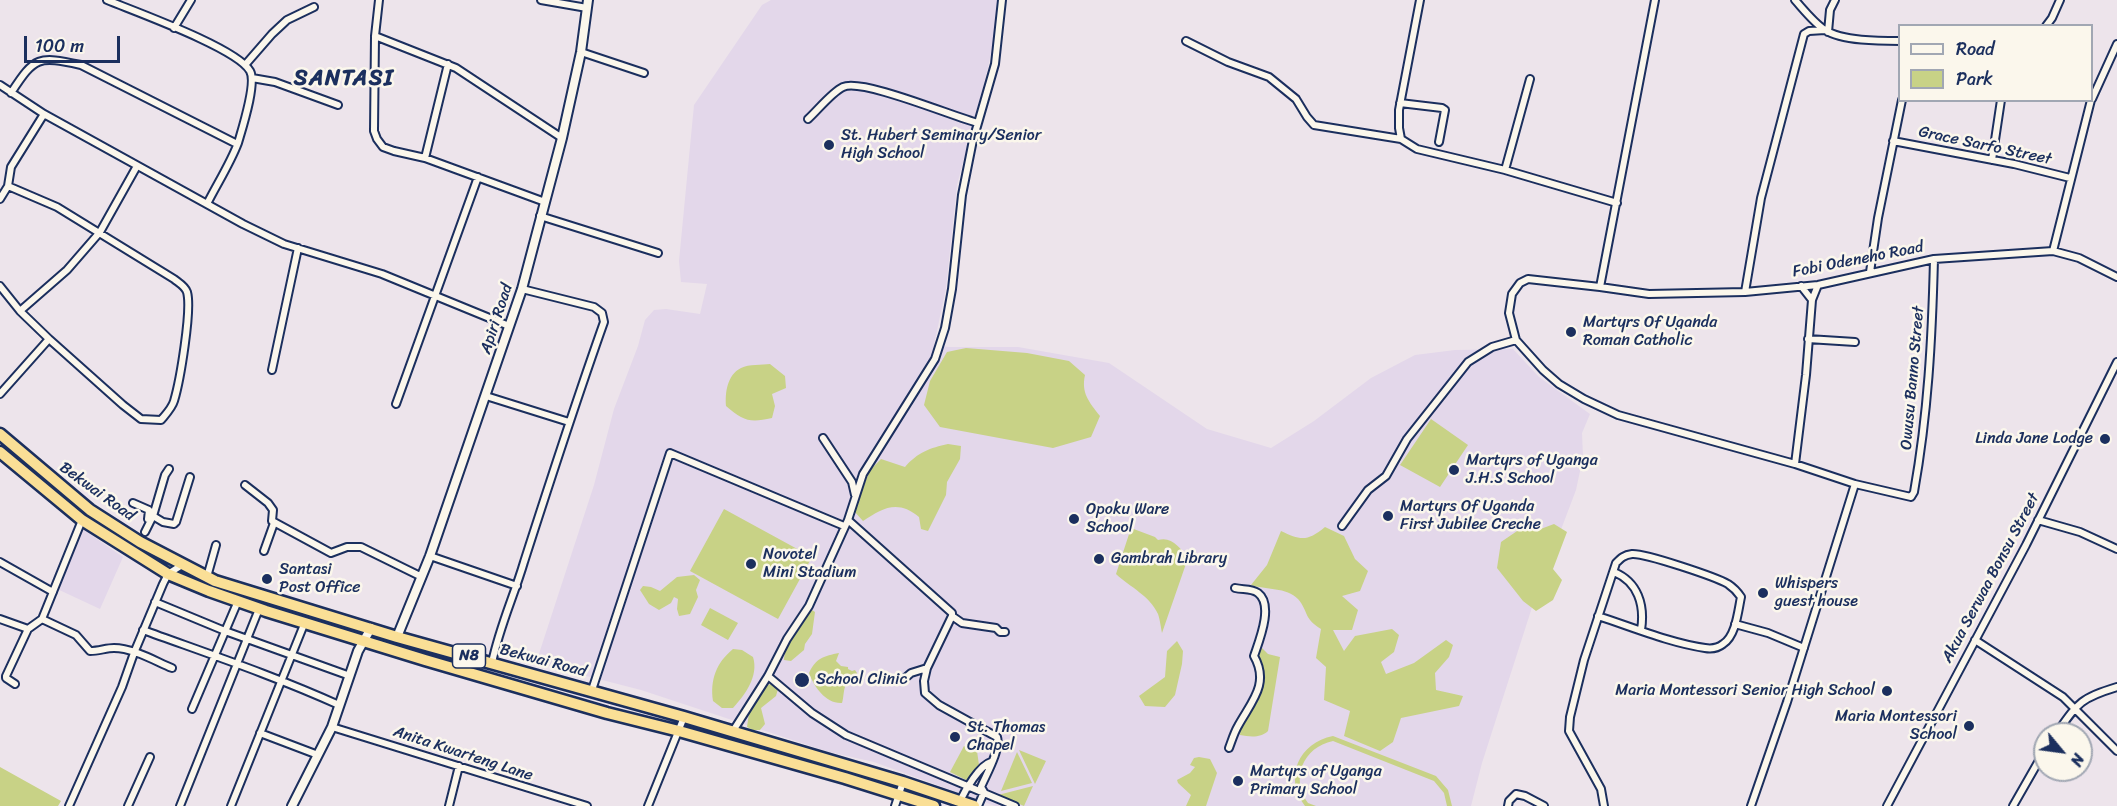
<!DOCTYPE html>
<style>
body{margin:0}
#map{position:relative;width:2117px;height:806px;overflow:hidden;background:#ede4eb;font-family:Sriracha,sans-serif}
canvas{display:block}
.legend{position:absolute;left:1898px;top:24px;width:195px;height:78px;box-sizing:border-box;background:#fbf7ec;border:2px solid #a1a7b3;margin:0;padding:8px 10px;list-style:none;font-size:18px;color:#1b2f5e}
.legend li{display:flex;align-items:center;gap:12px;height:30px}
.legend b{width:30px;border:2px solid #a1a7b3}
.north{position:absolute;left:2033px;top:722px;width:60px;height:60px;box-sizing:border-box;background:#fbf7ec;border:2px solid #a1a7b3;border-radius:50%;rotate:119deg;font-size:16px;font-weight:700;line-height:24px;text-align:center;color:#1b2f5e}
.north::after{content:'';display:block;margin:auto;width:21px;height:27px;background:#1b2f5e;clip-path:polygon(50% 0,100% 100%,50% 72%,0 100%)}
.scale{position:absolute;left:24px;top:36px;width:96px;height:27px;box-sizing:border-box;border:3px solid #1b2f5e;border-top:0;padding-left:8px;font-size:18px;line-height:21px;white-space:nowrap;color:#1b2f5e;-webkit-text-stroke:4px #fbf7ec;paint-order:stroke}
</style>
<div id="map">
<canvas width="2117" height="806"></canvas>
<ul class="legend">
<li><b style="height:8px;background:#fbf7ec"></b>Road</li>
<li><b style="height:16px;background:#c8d286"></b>Park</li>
</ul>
<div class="north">N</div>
<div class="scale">100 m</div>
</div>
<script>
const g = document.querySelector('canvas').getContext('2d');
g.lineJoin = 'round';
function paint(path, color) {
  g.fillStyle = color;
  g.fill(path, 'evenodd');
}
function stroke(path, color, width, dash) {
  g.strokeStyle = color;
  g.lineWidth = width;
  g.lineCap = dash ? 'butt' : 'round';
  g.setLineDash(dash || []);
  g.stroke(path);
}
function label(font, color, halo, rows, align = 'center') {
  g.font = font + ' Sriracha,sans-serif';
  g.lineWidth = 5;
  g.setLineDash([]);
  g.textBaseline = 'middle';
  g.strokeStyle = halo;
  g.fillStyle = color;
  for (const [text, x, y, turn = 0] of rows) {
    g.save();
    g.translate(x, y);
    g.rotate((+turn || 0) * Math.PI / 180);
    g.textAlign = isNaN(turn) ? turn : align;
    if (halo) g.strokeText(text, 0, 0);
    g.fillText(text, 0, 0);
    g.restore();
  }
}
paint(new Path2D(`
 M771 0H1001L988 68 957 185 946 288 934 345 949 347H1018L1109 363 1207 429 1271 448 1314 421 1371 378 1415 355 1455 350 1513 349 1539 377 1590 414 1582 433 1583 457 1576 490 1535 598 1482 763 1471 806H995L874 762 829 752 641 690 536 663 594 485 614 409 638 346 645 320 654 310 666 309 700 314 707 284 681 282 679 261 694 105 762 5Z
 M81 528 123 557 100 609 55 588Z`), '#e3d7ea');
paint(new Path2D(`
 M966 348 1027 353 1069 361 1085 375C1081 393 1089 402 1100 416L1091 437 1053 448 940 427 924 405 930 381 947 352Z
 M770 364 785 376 786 388 772 394 775 406 772 418C750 423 743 421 726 406 725 393 727 375 741 368 749 364 762 365 770 364Z
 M1431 419 1468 445 1440 487 1400 465Z
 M948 444 961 446 960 459 947 482 946 495 928 531 921 529 919 517C898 499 882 508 863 521L854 511 870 470 881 459 905 467C918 452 930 448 948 444Z
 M724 509 812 557 778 619 690 571Z
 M1554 524 1567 532 1553 569 1562 580 1553 600 1536 611 1523 601 1497 568 1501 542 1523 527 1538 530Z
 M1325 527 1344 536 1355 559 1368 571 1360 591 1342 596 1358 610 1352 630H1333L1344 651 1355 636 1392 629 1399 635 1394 652 1381 662 1386 674 1414 663 1446 640 1453 645 1449 657 1435 673 1436 690 1463 696 1459 706 1401 718 1393 742 1380 751 1344 736 1350 711 1324 700 1326 667 1316 658 1321 629C1303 618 1309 612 1298 599 1287 587 1265 590 1251 585L1267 565 1281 531C1301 541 1308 541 1325 527Z
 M1131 528 1155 537 1158 540C1172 536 1180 548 1188 558L1162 633C1161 628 1160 620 1158 614 1150 596 1130 587 1116 574Z
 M694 575 700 580 696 590 698 597 690 614 679 616 677 609 678 599 674 597 671 603 659 610 649 604 640 590 643 586 651 587 660 591 677 577Z
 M710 608 738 623 728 640 701 625Z
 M812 610 815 612 812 634 805 644 804 650 791 661 784 660C784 647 801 619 812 610Z
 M1177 641 1183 651 1182 664 1175 695 1165 707 1145 706 1139 696 1165 677 1167 651Z
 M1262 648 1268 654 1280 657 1268 731C1261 738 1250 737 1240 735 1244 705 1277 690 1257 654Z
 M733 649 742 650 753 657C759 676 745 695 733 708H722L713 701C710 680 716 663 733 649Z
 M839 653 836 661 841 666 848 667V669L852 671 855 670 857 673C855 679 851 679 847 683 843 688 844 697 842 703 826 704 814 687 809 673 816 658 824 656 839 653Z
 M780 682 776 696 761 708 765 724 760 730H753L747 727 749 713 767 685Z
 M1333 736 1436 776 1448 790 1452 806H1447L1444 793 1434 781 1333 741C1303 747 1290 779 1308 803L1316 806H1305C1283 777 1299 743 1333 736Z
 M964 746 977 751 979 765 971 780H966L950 772Z
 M1019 750 1046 761 1035 784Z
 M1017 752 1032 783 1001 791Z
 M1199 757 1210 759 1217 773 1206 806H1186L1191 795 1178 783 1177 780 1190 773 1195 767 1190 765 1194 758Z
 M0 767 61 801 58 806H0Z
 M1033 786 1024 806 998 795Z`), '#c8d286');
const minor = new Path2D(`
 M107 0C136 12 237 48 250 71 257 83 242 129 238 143 230 164 217 184 207 204
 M379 0 375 36 374 131 377 139 383 147 394 151 425 158 545 202
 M541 0 587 8
 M1420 0 1399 110V128L1401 139 1417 149 1505 170 1617 203
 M1795 0C1804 10 1814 23 1825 30 1842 41 1880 41 1900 41
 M2046 26 2052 18 2060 0
 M174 28 191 0
 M1828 32 1830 10 1835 0
 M375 36 456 68 562 138
 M1186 41 1228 62 1269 77 1296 99 1307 117 1314 125 1401 139
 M581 52 644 73
 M245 65 272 34 287 20 314 7
 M252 78 275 82 338 105
 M0 85 44 114 243 224 284 244 382 274 509 326
 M11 93C35 56 38 56 81 65L237 144
 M2092 99 2117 44
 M1400 103 1442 108 1445 110 1439 142
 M978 123 995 64 1002 0
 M1893 141 2014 164 2070 178
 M425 158 448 64
 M1992 160 2001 100
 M1505 170 1530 79
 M0 199 8 186 11 167 44 114
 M540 216 658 253
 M2053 251 2091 100
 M1934 259C1932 340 1928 413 1914 492L1911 497 1855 484 1795 464 1618 415 1584 399 1559 384 1543 370 1516 340 1509 313 1512 294 1520 283 1528 279 1600 287 1649 294 1745 292 1818 285 1934 259 2053 251 2079 258 2117 277
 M1870 272 1878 218 1902 100
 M0 286 20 311 49 339 123 405 141 419 161 420C166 414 172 408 174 401 180 381 192 310 187 292 185 286 179 283 174 279L57 207 8 186
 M1801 286 1812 300
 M1600 287 1655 0
 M1745 292 1761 198 1804 34 1809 31 1825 30
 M20 311 67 270 100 232 137 166
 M1808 339 1855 342
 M272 370 298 248
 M0 394 49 339
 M486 396 569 422
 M396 404 478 177
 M823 438 852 482 855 495
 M1795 464 1806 375 1812 300 1818 285
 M245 485 268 503 273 510 272 521 331 553 347 547H361L422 577
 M133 503 149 510 148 519
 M153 516 163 522 174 524 176 522 190 477
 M848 520 952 613V616L927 668 924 681 925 693 939 705 997 737C1001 749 986 775 981 787L984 792 978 806
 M2038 520 2080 532 2117 549
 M1342 526 1368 490 1386 476 1407 439 1468 362 1492 347 1516 340
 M145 532 153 516 165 475 169 469
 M264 551 274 523
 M430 556 517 586
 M0 562 53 592
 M1614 572C1638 582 1645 605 1641 630
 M207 577 216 545
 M155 602 225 631 350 676
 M952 616 962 623 996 628 1000 632H1005
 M1598 616C1632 627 1670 643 1705 648 1711 649 1718 648 1723 644 1736 636 1738 611 1741 597 1737 591 1734 588 1728 584 1716 577 1645 553 1632 554 1624 555 1621 558 1616 563L1584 660 1570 717 1569 731 1601 789 1604 806
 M0 619 28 629
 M42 619 76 635 90 651C99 651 106 648 114 648 133 648 155 661 172 668
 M42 619 82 520
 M1735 624 1768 633 1804 648
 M143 630C209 654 275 676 339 705
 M1975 640 2063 697 2117 751
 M492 663C499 628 514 596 524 562 550 481 576 401 604 322L602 313 594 307 522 289
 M768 676 812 713 846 735 1015 806
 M904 679 911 673 927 668
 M15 684 6 678V676L28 629 42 619
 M592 690 670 453 844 526
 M192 709 238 601
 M332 727 587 806
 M733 731 768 676 787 639 809 606 848 520 863 474 935 359 945 328 952 289 962 195 973 140 978 123C954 117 862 78 843 87 832 92 817 111 808 119
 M260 733 318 755
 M2056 734C2078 703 2080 698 2117 687
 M1229 748C1232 740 1234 733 1238 726 1251 702 1270 684 1254 656 1259 641 1274 605 1258 593 1251 588 1243 590 1235 588
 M960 801C965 790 980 765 991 762
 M69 806 122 687 134 653 163 584 168 574 182 565
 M128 806 150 757
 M180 806 259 609
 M231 806 305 622
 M449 806 459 766
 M648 806 684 717
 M895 806 903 782
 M1508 806 1509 801 1516 794 1525 796 1544 806
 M1751 806 1787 702 1855 484
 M1887 806 2026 545 2117 362
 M2013 806 2045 750`);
const tertiary = new Path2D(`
 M397 637 430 556 522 289 562 138 581 52 588 0
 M292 806 332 727 358 651 371 628`);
const trunk = new Path2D(`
 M0 434 90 510 140 542 215 581 397 637 684 717 903 782 974 806
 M0 452 82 520 168 574 209 591 266 611 425 660 607 713 679 731 845 778 934 806`);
stroke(minor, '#1b2f5e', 10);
stroke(tertiary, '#1b2f5e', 12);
stroke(trunk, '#1b2f5e', 15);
stroke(minor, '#fbf7ec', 6);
stroke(tertiary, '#fbf7ec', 8);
stroke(trunk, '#fadf96', 10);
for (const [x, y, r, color] of [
 [829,145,6,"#1b2f5e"],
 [1571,332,6,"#1b2f5e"],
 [2105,439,6,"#1b2f5e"],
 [1454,470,6,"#1b2f5e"],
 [1388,516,6,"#1b2f5e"],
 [1074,519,6,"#1b2f5e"],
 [1099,559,6,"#1b2f5e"],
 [751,564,6,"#1b2f5e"],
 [267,579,6,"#1b2f5e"],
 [1763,593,6,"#1b2f5e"],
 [802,680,8,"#1b2f5e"],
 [1887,691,6,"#1b2f5e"],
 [1969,726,6,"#1b2f5e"],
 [955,737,6,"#1b2f5e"],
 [1238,781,6,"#1b2f5e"]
]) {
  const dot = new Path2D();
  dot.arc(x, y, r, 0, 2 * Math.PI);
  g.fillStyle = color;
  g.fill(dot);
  stroke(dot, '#fbf7ec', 2);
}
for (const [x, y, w] of [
 [469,656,33]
]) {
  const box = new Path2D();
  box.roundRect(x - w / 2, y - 12, w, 24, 4.5);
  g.fillStyle = '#fbf7ec';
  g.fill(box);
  stroke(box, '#1b2f5e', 1.5);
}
label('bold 15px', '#1b2f5e', null, [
 ["N8",469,656]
]);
label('16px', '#1b2f5e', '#fbf7ec', [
 ["St. Hubert Seminary/Senior",841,136],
 ["High School",841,154],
 ["Martyrs Of Uganda",1583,323],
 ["Roman Catholic",1583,341],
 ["Linda Jane Lodge",2093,439,"right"],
 ["Martyrs of Uganga",1466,461],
 ["J.H.S School",1466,479],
 ["Martyrs Of Uganda",1400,507],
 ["First Jubilee Creche",1400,525],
 ["Opoku Ware",1086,510],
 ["School",1086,528],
 ["Novotel",763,555],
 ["Mini Stadium",763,573],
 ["Gambrah Library",1111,559],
 ["Santasi",279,570],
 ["Post Office",279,588],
 ["Whispers",1775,584],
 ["guest house",1775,602],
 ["School Clinic",816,680],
 ["Maria Montessori Senior High School",1875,691,"right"],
 ["Maria Montessori",1957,717,"right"],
 ["School",1957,735,"right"],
 ["St. Thomas",967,728],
 ["Chapel",967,746],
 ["Martyrs of Uganga",1250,772],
 ["Primary School",1250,790]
], 'left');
label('16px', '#1b2f5e', '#fbf7ec', [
 ["Grace Sarfo Street",1985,146,12],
 ["Fobi Odeneho Road",1858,260,-11],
 ["Apiri Road",497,319,-72],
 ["Owusu Banno Street",1913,378,-85],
 ["Bekwai Road",97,492,36],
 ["Akua Serwaa Bonsu Street",1991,578,-62],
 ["Bekwai Road",543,661,15],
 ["Anita Kwarteng Lane",463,754,18]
]);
g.letterSpacing = '1.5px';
label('bold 22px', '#1b2f5e', '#fbf7ec', [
 ["SANTASI",344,79]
]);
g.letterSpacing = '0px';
</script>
